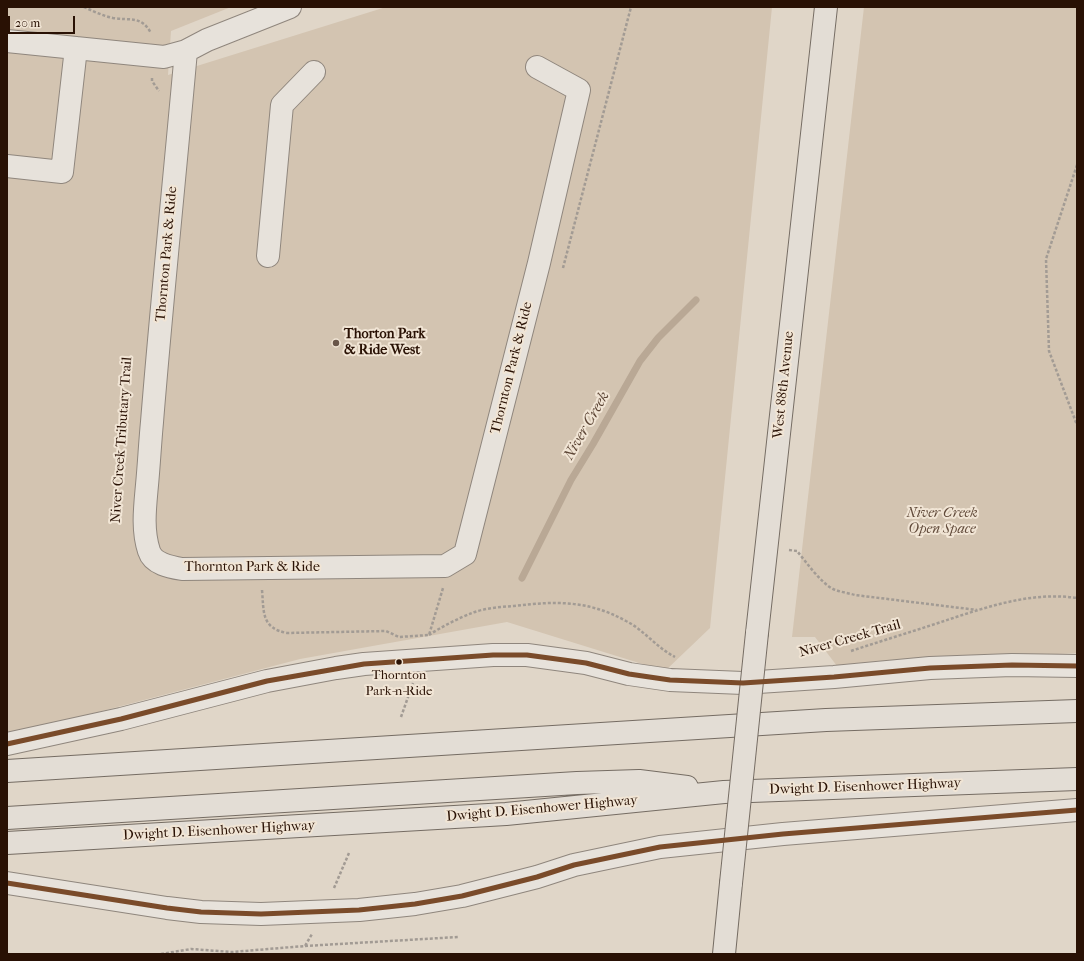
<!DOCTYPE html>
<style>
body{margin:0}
#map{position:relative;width:1084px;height:961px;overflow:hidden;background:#e0d6c8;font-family:"IM FELL French Canon",serif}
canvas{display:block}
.frame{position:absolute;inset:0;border:8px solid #291104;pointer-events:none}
.scale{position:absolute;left:8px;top:16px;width:67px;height:18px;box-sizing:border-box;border:2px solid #291104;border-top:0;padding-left:5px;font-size:12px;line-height:14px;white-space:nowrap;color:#291104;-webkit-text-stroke:3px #f1e5d5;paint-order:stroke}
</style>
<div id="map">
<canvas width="1084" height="961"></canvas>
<div class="frame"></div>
<div class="scale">20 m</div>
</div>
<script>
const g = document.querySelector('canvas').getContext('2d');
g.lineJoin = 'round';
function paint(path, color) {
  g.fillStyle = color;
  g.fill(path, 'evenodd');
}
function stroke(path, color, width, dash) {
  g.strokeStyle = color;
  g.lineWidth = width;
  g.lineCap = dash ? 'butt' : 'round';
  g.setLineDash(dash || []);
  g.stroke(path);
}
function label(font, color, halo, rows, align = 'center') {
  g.font = font + ' "IM FELL French Canon",serif';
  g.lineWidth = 4;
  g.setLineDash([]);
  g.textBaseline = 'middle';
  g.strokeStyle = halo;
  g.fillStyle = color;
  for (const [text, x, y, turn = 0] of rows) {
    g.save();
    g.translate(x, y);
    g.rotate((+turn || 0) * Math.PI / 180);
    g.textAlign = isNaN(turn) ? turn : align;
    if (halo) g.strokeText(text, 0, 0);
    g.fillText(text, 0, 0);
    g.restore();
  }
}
paint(new Path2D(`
 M7 7H231L171 31 168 75 386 7H772L710 628 665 671 507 622 300 659 7 736Z
 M864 7H1077V653L837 666 815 637H792Z`), '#d3c4b1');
stroke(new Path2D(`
 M522 578 571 480 593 444 640 361 658 338 696 300`), '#b9a895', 7);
const minor = new Path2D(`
 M7 41 164 57 186 51 207 40 290 7
 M186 51C175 174 162 298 152 422 150 443 149 464 147 485 145 507 142 530 149 551 153 564 170 567 182 569L445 566 465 554 539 263 579 90 537 67
 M7 166 62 172 76 48
 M268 256 282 105 314 72
 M7 744 121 719 267 681 336 668 364 664 493 655H527L586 663 629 674 670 680 743 683 834 677 930 668 1012 665 1077 666
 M7 883 167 908 201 912 261 914 359 910 415 904 462 896 537 877 574 865 660 847 783 834 1077 810`);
const major = new Path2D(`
 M757 633 826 7
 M724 954 731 883`);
const highway = new Path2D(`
 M7 771 826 720 1077 711
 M7 818 577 783 639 781 687 787
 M7 843 506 814 724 792 1077 779`);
stroke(minor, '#8f867d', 24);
stroke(major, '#756c63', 24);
stroke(highway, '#756c63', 24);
stroke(new Path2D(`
 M84 7C93 11 103 16 113 18 130 21 141 15 151 33
 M152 78V81L159 91
 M1077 165 1046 259 1049 351 1077 425
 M563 268 631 7
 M789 550 797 551C807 563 820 582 833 589 840 592 848 593 855 595L977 610
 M262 590C264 612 261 628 287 633L386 631 399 637 429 635 443 588
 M429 635C441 627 459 618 472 613 485 608 500 607 514 606 556 601 588 600 626 621 644 630 657 648 675 657
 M851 651C881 641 911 632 941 622 984 608 1030 591 1077 598
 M401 717 413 683
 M334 888 349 853
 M305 946 458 937
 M161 954 191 949 232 952 305 946 312 934`), '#a29b94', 2.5, [3, 2]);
stroke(minor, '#e7e2db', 22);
stroke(major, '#e3ddd5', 22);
stroke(highway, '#e3ddd5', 22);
const majorBridge = new Path2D(`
 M731 883 757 633`);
stroke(majorBridge, '#756c63', 24, []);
stroke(majorBridge, '#e3ddd5', 22);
stroke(new Path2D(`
 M7 744 121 719 267 681 364 664 493 655H527L586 663 629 674 670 680 743 683 834 677 930 668 1012 665 1077 666
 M7 883 167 908 201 912 261 914 359 910 415 904 462 896 537 877 574 865 660 847 783 834 1077 810`), '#7a4b2a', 5);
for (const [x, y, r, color] of [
 [336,343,4,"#695649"],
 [399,662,3.5,"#291104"]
]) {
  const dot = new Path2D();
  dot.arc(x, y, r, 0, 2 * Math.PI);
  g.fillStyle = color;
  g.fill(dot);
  stroke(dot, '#f1e5d5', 1.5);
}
label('13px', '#291104', '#f1e5d5', [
 ["Thornton",399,676],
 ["Park-n-Ride",399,692]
]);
label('14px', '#291104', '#f1e5d5', [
 ["Thornton Park & Ride",167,254,-85],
 ["Thornton Park & Ride",512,368,-76],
 ["West 88th Avenue",784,385,-84],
 ["Niver Creek Tributary Trail",122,440,-86],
 ["Thornton Park & Ride",252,568],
 ["Niver Creek Trail",850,639,-16],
 ["Dwight D. Eisenhower Highway",865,787,-2],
 ["Dwight D. Eisenhower Highway",542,809,-5],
 ["Dwight D. Eisenhower Highway",219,831,-3]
]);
label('bold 14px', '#291104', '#f1e5d5', [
 ["Thorton Park",344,335],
 ["& Ride West",344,351]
], 'left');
label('italic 14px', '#614a3a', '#f1e5d5', [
 ["Niver Creek",942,514],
 ["Open Space",942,530]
]);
label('italic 15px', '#5c4535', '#f1e5d5', [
 ["Niver Creek",587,426,-60]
]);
</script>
